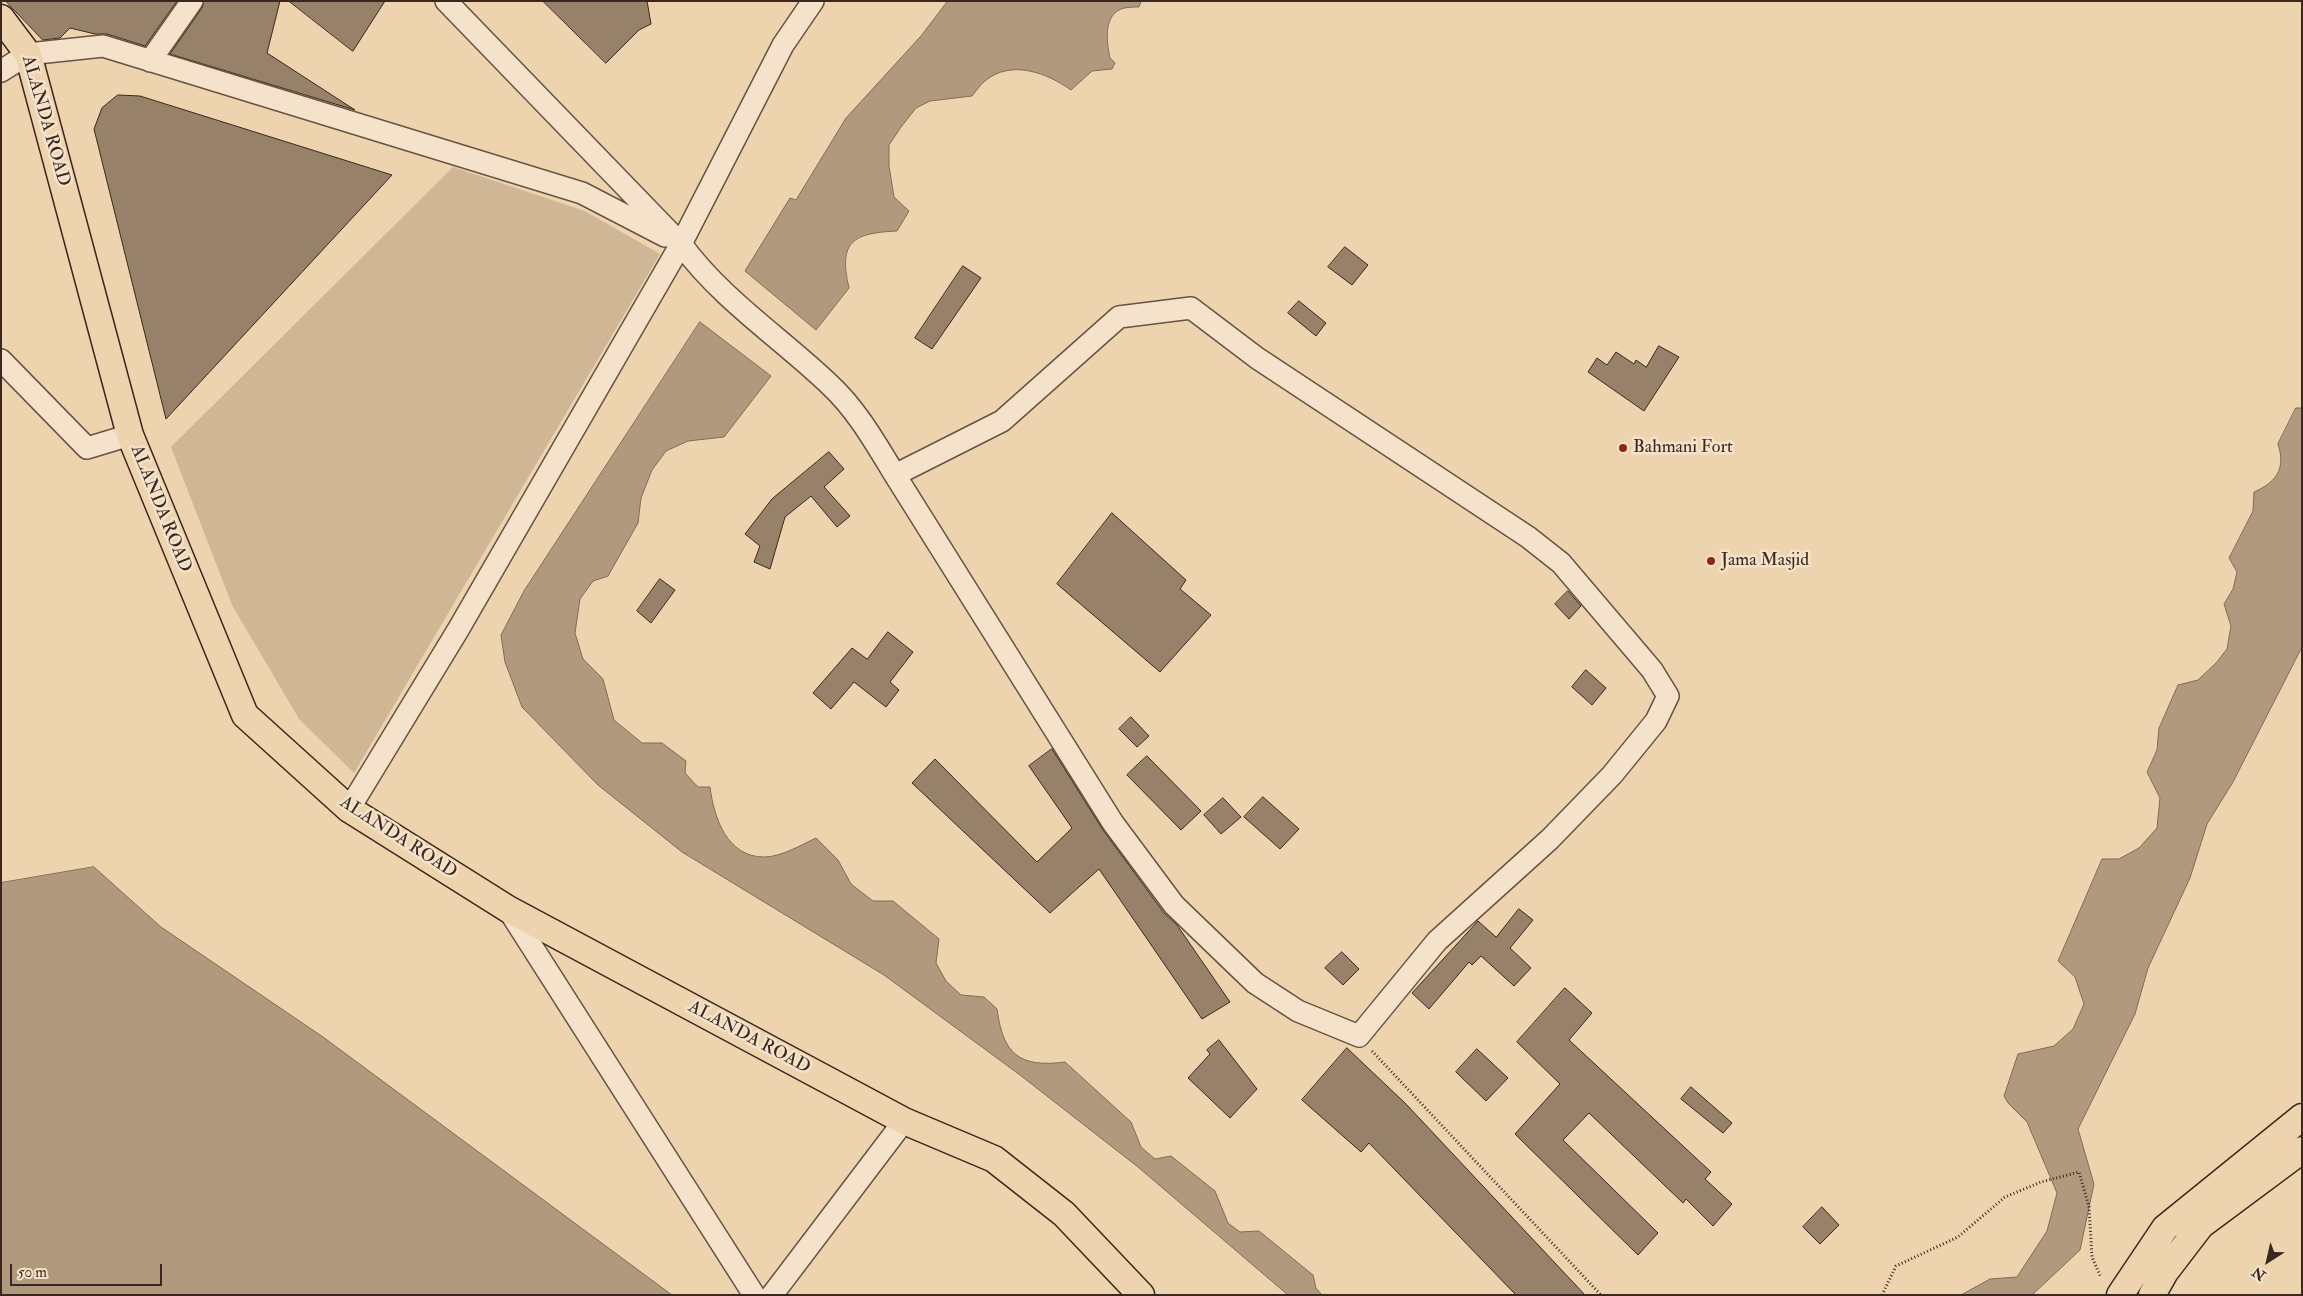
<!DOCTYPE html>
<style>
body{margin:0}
#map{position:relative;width:2303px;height:1296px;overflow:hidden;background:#eed4ae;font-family:"IM FELL Double Pica",serif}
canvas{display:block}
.frame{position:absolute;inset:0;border:2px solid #3a271f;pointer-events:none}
.north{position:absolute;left:2243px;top:1236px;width:50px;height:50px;-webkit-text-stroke:4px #f4e3ca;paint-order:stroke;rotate:215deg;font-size:14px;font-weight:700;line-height:20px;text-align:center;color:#3a271f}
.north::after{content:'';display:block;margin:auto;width:18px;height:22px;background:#3a271f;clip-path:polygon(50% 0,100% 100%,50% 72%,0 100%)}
.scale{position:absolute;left:10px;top:1264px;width:152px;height:22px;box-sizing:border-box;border:2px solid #3a271f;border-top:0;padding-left:6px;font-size:15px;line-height:18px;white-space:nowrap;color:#3a271f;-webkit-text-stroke:4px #f4e3ca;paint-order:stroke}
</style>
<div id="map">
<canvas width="2303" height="1296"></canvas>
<div class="frame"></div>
<div class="north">N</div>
<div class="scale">50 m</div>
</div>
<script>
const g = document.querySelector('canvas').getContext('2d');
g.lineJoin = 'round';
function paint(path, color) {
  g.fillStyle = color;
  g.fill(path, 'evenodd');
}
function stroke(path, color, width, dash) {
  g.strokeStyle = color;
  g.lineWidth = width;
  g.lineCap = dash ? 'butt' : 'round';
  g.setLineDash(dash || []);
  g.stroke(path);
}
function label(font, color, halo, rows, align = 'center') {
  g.font = font + ' "IM FELL Double Pica",serif';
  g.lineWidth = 5;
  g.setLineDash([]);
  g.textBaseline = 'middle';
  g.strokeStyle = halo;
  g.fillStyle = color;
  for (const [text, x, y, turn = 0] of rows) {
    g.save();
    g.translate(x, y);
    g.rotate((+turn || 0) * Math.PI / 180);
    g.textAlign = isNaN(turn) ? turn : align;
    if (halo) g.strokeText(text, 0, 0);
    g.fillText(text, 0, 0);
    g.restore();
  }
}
paint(new Path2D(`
 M453 167 585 211 660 254 354 773 299 719 232 605 171 447Z`), '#cfb796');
const water = new Path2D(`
 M948 1H1141L1139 7C1134 7 1124 7 1119 10 1103 19 1107 44 1110 58L1115 63 1112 69 1092 71 1071 90C1047 73 1011 59 985 81 980 85 976 91 972 96L930 101 916 108 901 127 889 145V166L894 197 909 211 897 231C853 233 838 241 849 288L816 330 745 271 790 198 796 200 846 118 921 36Z
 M700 322 771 376 724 437 688 441 666 451 652 470 641 498 638 523 608 576 593 581 580 599 575 633 583 659 603 679 614 720 642 743H662L686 761 685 773 698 787H710C714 818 727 857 764 857 781 857 801 845 816 838L838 860 851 884 873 901H893L939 939 936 963 946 981 961 995 984 997 997 1009C1003 1054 1019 1068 1065 1062L1131 1122 1141 1147 1155 1159 1171 1156 1215 1191 1228 1223 1240 1232 1259 1231 1313 1275 1316 1288 1322 1295H1288L1138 1167 1020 1075 884 975 682 852 598 785 522 707 505 662 501 635 524 591Z
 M2296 408H2302V647L2233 782 2207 824 2190 878 2148 968 2135 1014 2078 1129 2094 1184 2080 1250 2032 1295H1961L1990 1279 2017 1277 2047 1231 2057 1193 2027 1122 2008 1103 2004 1096 2018 1054 2054 1046 2073 1029 2084 1004 2075 977 2058 961 2102 859H2119L2139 848 2157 828 2160 798 2147 772 2157 750 2159 728 2178 685 2198 680 2216 663 2227 649 2231 626 2224 604 2233 589 2237 572 2229 558 2253 511 2254 492C2277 482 2286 468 2278 444Z
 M94 867 161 927 323 1037 672 1295H1V883Z`);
paint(water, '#b1997d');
stroke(water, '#816b57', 1);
const building = new Path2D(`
 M6 1H177L145 46 107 34H95L70 28 60 38 43 40Z
 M204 1H280L267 53 355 110 170 54 202 8Z
 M289 1H385L353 51Z
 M543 1H647L651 24 639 30 606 63Z
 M118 95 140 96 392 175 166 419 94 129 102 108Z
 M1345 247 1368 265 1352 285 1328 267Z
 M963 266 981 278 932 349 915 338Z
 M1299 301 1326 323 1316 336 1288 313Z
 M1659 346 1679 357 1644 411 1588 372 1597 358 1607 365 1616 352 1634 364 1636 360 1646 367Z
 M829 452 844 469 824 487 850 516 837 527 811 496 785 517 770 569 754 562 760 546 745 534 772 499Z
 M1112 513 1186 580 1180 589 1211 615 1160 672 1057 584Z
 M660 579 675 590 651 623 637 611Z
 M1568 591 1581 606 1569 619 1555 604Z
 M888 632 913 652 890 682 899 690 886 707 854 682 831 709 813 693 852 648 867 659Z
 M1586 670 1606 688 1592 705 1572 687Z
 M1131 717 1149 736 1137 747 1119 729Z
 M1052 749 1103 830 1164 913 1177 925 1230 1002 1202 1019 1099 869 1050 913 912 783 935 759 1037 862 1072 828 1029 766Z
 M1147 756 1201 811 1181 830 1127 775Z
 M1263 797 1299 829 1280 849 1244 817Z
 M1223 798 1241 817 1221 834 1204 815Z
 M1519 909 1533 920 1510 948 1531 968 1514 986 1481 956 1472 965 1469 962 1429 1009 1412 993 1478 921 1496 937Z
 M1342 952 1359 969 1343 985 1325 968Z
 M1565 988 1592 1013 1569 1040 1711 1172 1705 1179 1732 1204 1713 1226 1686 1199 1683 1203 1589 1113 1563 1140 1658 1233 1638 1255 1515 1134 1560 1084 1517 1042Z
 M1219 1040 1257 1089 1230 1118 1188 1078 1210 1054 1207 1050Z
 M1347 1048 1406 1104 1585 1295H1516L1369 1143 1361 1152 1302 1100Z
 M1477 1049 1508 1078 1486 1101 1456 1072Z
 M1691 1087 1732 1123 1723 1133 1681 1099Z
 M1822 1207 1839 1225 1820 1244 1803 1227Z`);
paint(building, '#988169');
stroke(building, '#3a271f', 1);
const minor = new Path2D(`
 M446 1 681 244C722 300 781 338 830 385 857 410 876 444 895 475L1113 823 1174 905 1255 983 1298 1011 1359 1036 1437 941 1550 839 1612 775 1656 721 1668 696 1652 670 1561 563 1528 537 1257 358 1191 308 1119 317 1002 421 895 475
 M150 61 192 1
 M1 71 28 54 103 46 582 193 665 236
 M1 360 87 448 130 435
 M349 809 458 630 681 244 783 45 813 1
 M508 909 754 1295
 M772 1295 904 1121`);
const major = new Path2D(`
 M1 18 28 54 130 435 245 715 349 809 508 909 904 1121 994 1159 1064 1214 1141 1295
 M2120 1295 2165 1228 2302 1117
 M2152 1295 2165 1272 2201 1225 2302 1150`);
stroke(minor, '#675243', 24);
stroke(major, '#3a271f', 29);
stroke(new Path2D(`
 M1372 1051 1601 1295
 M1882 1295 1896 1266 1958 1237 2005 1197 2041 1182 2079 1172 2089 1207 2092 1257 2101 1278`), '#3a271f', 3, [1, 2.5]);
stroke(minor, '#f4e3ca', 21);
stroke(major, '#eed4ae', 26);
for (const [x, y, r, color] of [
 [1623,448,5,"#8f2418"],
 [1711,561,5,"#8f2418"]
]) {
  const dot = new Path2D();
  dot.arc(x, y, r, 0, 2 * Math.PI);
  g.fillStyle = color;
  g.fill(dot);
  stroke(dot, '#f4e3ca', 2);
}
label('18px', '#3a271f', '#f4e3ca', [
 ["ALANDA ROAD",45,121,74],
 ["ALANDA ROAD",160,509,68],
 ["ALANDA ROAD",398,838,33],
 ["ALANDA ROAD",749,1038,28]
]);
label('18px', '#3a271f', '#f4e3ca', [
 ["Bahmani Fort",1633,448],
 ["Jama Masjid",1721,561]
], 'left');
</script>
